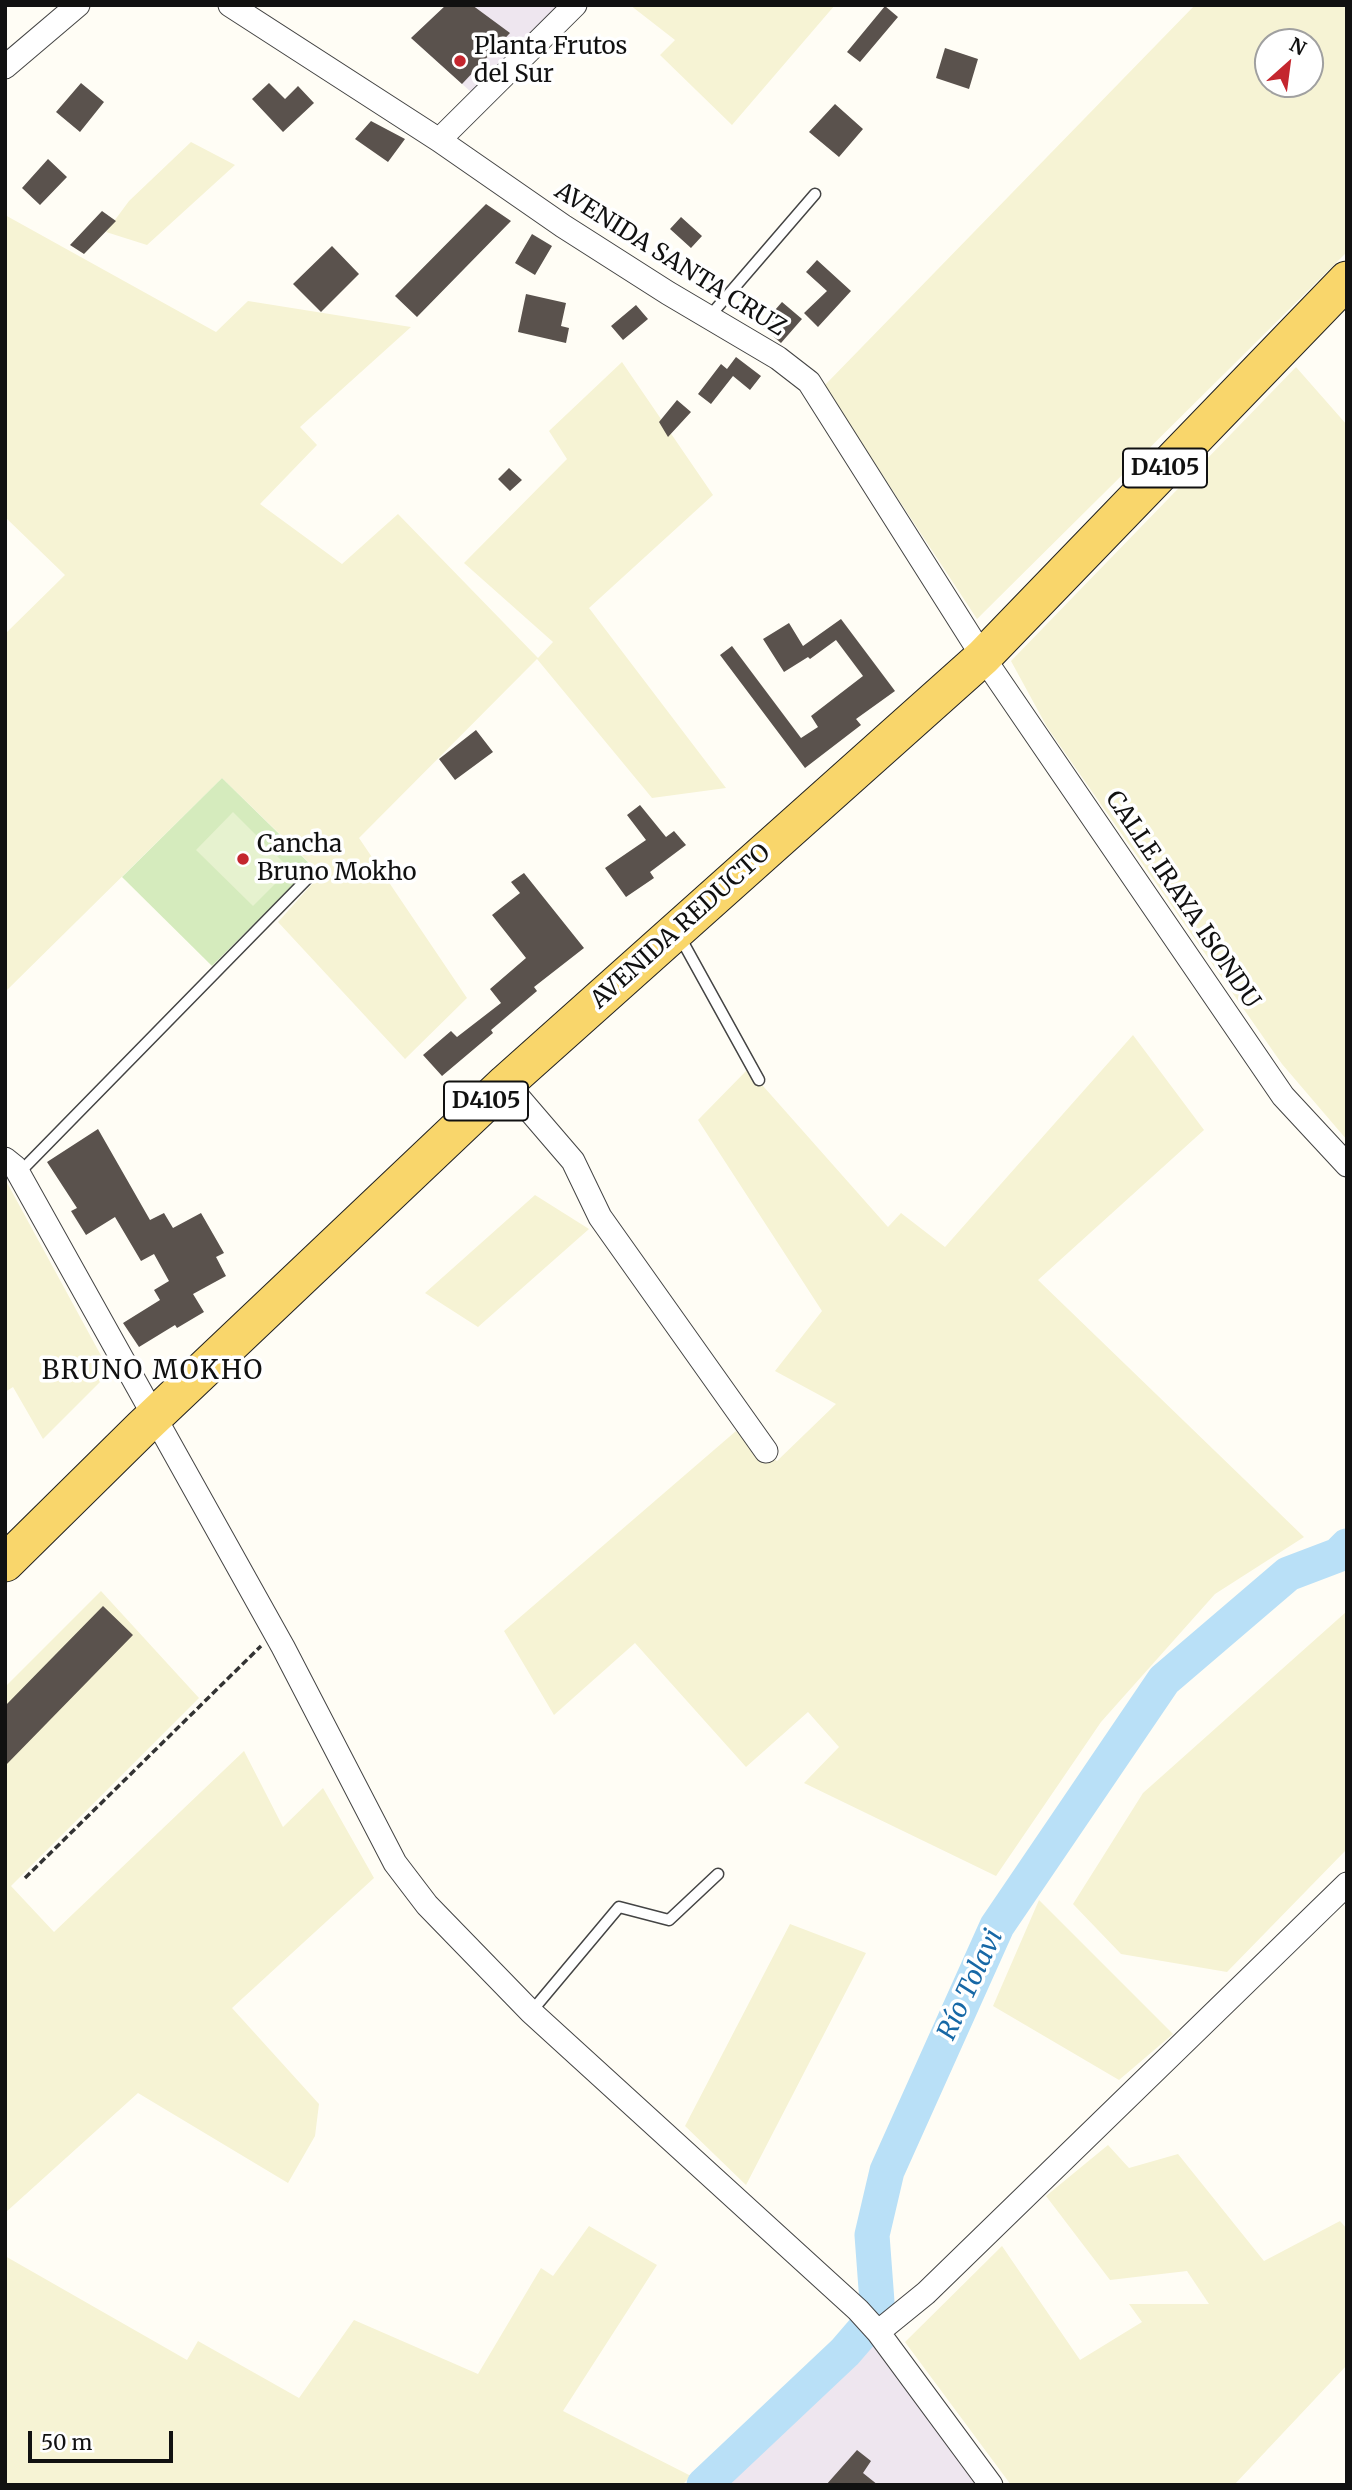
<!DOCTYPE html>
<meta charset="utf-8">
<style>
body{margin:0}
#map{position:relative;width:1352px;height:2490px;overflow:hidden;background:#fffdf5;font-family:Merriweather,serif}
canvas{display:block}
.frame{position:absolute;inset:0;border:7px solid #111;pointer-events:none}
.north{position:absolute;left:1254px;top:28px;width:70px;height:70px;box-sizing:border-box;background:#fff;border:2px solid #a0a0a0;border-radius:50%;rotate:28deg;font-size:19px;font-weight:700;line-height:28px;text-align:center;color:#111}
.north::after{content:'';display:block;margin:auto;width:24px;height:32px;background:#c4262e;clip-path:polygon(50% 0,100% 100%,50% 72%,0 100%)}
.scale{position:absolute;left:28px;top:2431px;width:145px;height:32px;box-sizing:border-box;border:4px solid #111;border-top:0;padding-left:9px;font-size:21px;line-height:24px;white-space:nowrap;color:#111;-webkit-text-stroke:5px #fff;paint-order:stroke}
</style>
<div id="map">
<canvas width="1352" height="2490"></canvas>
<div class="frame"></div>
<div class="north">N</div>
<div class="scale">50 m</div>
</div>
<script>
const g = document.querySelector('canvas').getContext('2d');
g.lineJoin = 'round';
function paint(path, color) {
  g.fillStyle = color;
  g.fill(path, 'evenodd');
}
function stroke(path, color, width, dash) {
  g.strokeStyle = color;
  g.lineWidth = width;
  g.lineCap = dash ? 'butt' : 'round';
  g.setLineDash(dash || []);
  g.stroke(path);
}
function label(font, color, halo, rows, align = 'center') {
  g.font = font + ' Merriweather,serif';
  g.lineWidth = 7;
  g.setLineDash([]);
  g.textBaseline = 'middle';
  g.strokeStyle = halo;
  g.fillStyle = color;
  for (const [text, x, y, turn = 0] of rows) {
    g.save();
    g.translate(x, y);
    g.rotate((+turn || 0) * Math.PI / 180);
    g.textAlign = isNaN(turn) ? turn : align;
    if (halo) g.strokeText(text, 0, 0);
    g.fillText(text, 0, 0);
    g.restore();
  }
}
paint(new Path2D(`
 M446 5H560L520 41 471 92 411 38Z
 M873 2337 978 2485H724Z`), '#eee6ef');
paint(new Path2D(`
 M630 5H835L732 125 660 55 675 40Z
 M1195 5H1347V252L977 619 824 386ZM1268 42H1310V84H1268Z
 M191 142 235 165 147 245 106 232 129 201Z
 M5 215 216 332 248 301 411 327 300 427 317 445 260 504 342 564 398 514 538 658 553 642 464 563 567 459 549 431 622 362 713 495 589 608 726 788 652 798 537 659 359 838 467 998 405 1059 278 922 321 874 222 778 5 992V634L65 575 5 517Z
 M1296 367 1347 425V1140L1282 1064 1047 727 1011 661Z
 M1133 1035 1204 1130 1038 1280 1304 1537 1215 1594 1101 1722 996 1876 804 1783 839 1747 808 1712 746 1767 635 1643 554 1715 504 1631 736 1431 777 1461 836 1404 775 1371 822 1311 698 1120 748 1069 888 1227 901 1213 945 1247Z
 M5 1179 110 1372 43 1439 13 1387 5 1392Z
 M535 1195 589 1229 478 1327 425 1293Z
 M101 1591 199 1698 11 1886 54 1932 244 1751 283 1827 323 1788 374 1878 232 2008 319 2104 315 2136 288 2183 138 2093 5 2213V1687Z
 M1346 1612 1347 1849 1227 1972 1121 1954 1073 1904 1143 1793Z
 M1039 1900 1173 2034 1119 2080 993 2006Z
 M790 1924 866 1953 746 2185 685 2126Z
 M1108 2145 1129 2168 1178 2154 1264 2261 1340 2221 1347 2229V2365L1234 2485H1011L905 2342 1002 2246 1080 2360 1142 2322 1129 2304H1209L1187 2271 1110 2280 1046 2196Z
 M589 2226 657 2265 563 2411 691 2476 682 2485H5V2256L187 2360 198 2341 299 2398 354 2320 478 2374 541 2268 553 2276Z`), '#f6f3d4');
paint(new Path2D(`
 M222 778 312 866 212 966 122 877Z`), '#d5ebbd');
paint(new Path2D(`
 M233 812 290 869 253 906 196 850Z`), '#e6f2cf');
stroke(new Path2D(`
 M704 2485 845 2352 870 2323 877 2302 872 2235 887 2171 997 1926 1164 1680 1288 1574 1338 1555 1347 1546`), '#b9e0f7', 35);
paint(new Path2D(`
 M446 5H472L510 33 462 84 411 38Z
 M885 6 898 17 860 62 847 52Z
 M945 48 978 59 969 89 936 78Z
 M81 83 104 102 80 132 56 112Z
 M269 83 285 99 298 86 314 103 283 132 252 99Z
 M835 104 863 129 839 157 809 132Z
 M371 121 405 139 388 162 355 139Z
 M48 159 67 177 40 205 22 188Z
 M486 204 511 221 417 317 395 296Z
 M102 211 116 221 84 254 70 245Z
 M681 217 702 236 691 248 670 229Z
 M532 234 552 246 535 275 515 263Z
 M332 246 359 274 321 312 293 284Z
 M817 260 851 291 818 327 804 313 827 291 806 272Z
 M526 294 566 303 561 326 569 328 566 343 518 332Z
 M782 302 802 319 781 343 761 326Z
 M636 305 648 319 623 340 611 326Z
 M736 357 761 376 750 390 733 376 711 404 698 394 721 364 727 369Z
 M677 400 691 412 668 437 659 422Z
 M509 468 522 480 510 491 498 479Z
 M841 619 895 691 856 719 861 725 805 768 720 655 732 646 801 738 818 727 811 716 863 676 836 640 810 659 808 657 784 672 763 639 789 623 803 646Z
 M476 730 493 752 455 780 439 759Z
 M640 805 666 837 674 831 686 845 650 872 654 878 626 897 605 868 646 840 627 815Z
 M524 873 584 948 534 987 537 991 491 1030 493 1033 442 1076 423 1055 451 1031 457 1037 501 1003 490 989 526 958 492 915 520 893 511 882Z
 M98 1129 150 1220 164 1213 173 1228 201 1213 224 1253 216 1257 226 1276 193 1294 204 1312 177 1328 175 1325 139 1347 123 1323 160 1300 154 1290 169 1281 154 1254 141 1261 115 1217 86 1235 71 1211 77 1208 47 1162Z
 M103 1606 133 1635 5 1766V1706Z
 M857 2450 871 2461 863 2473 878 2485H826Z`), '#5a524d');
const service = new Path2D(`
 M709 317 815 194
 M680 937 759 1080
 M19 1173 308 878
 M531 2012 619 1907 669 1920 718 1874`);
const minor = new Path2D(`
 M230 5 439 140 563 226 668 293 778 358 809 382 983 657 1283 1096 1347 1165
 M5 67 78 5
 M439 140 575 5
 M506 1083 573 1161 600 1217 766 1451
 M5 1159 15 1167 283 1647 395 1863 427 1905 531 2012 858 2310 878 2332 991 2485
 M878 2332 926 2293 1347 1884`);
const primary = new Path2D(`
 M5 1563 142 1428 506 1083 983 657 1347 280`);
stroke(service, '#444', 13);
stroke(minor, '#444', 25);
stroke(primary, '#222', 39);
stroke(new Path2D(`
 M25 1878 261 1646`), '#333', 3.5, [7, 3.5]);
stroke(service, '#fff', 10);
stroke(minor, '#fff', 23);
stroke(primary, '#f9d66b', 37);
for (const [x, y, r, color] of [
 [460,61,7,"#c4262e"],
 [243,859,7,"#c4262e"]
]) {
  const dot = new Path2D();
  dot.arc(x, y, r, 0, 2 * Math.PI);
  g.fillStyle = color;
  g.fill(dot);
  stroke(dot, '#fff', 2.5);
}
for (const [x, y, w] of [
 [1165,468,84],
 [486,1101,84]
]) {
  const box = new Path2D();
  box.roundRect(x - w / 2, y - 19.5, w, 39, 5);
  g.fillStyle = '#fff';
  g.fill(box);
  stroke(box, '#111', 2);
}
label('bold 23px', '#111', null, [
 ["D4105",1165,468],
 ["D4105",486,1101]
]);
label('24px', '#111', '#fff', [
 ["Planta Frutos",474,47],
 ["del Sur",474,75],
 ["Cancha",257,845],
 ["Bruno Mokho",257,873]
], 'left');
label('24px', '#111', '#fff', [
 ["AVENIDA SANTA CRUZ",670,260,32],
 ["CALLE IRAYA ISONDU",1182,900,56],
 ["AVENIDA REDUCTO",681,927,-42]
]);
g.letterSpacing = '2px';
label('26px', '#111', '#fff', [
 ["BRUNO MOKHO",153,1372]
]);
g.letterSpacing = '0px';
label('italic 26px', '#1768a6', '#fff', [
 ["Río Tolavi",971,1985,-65]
]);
</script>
